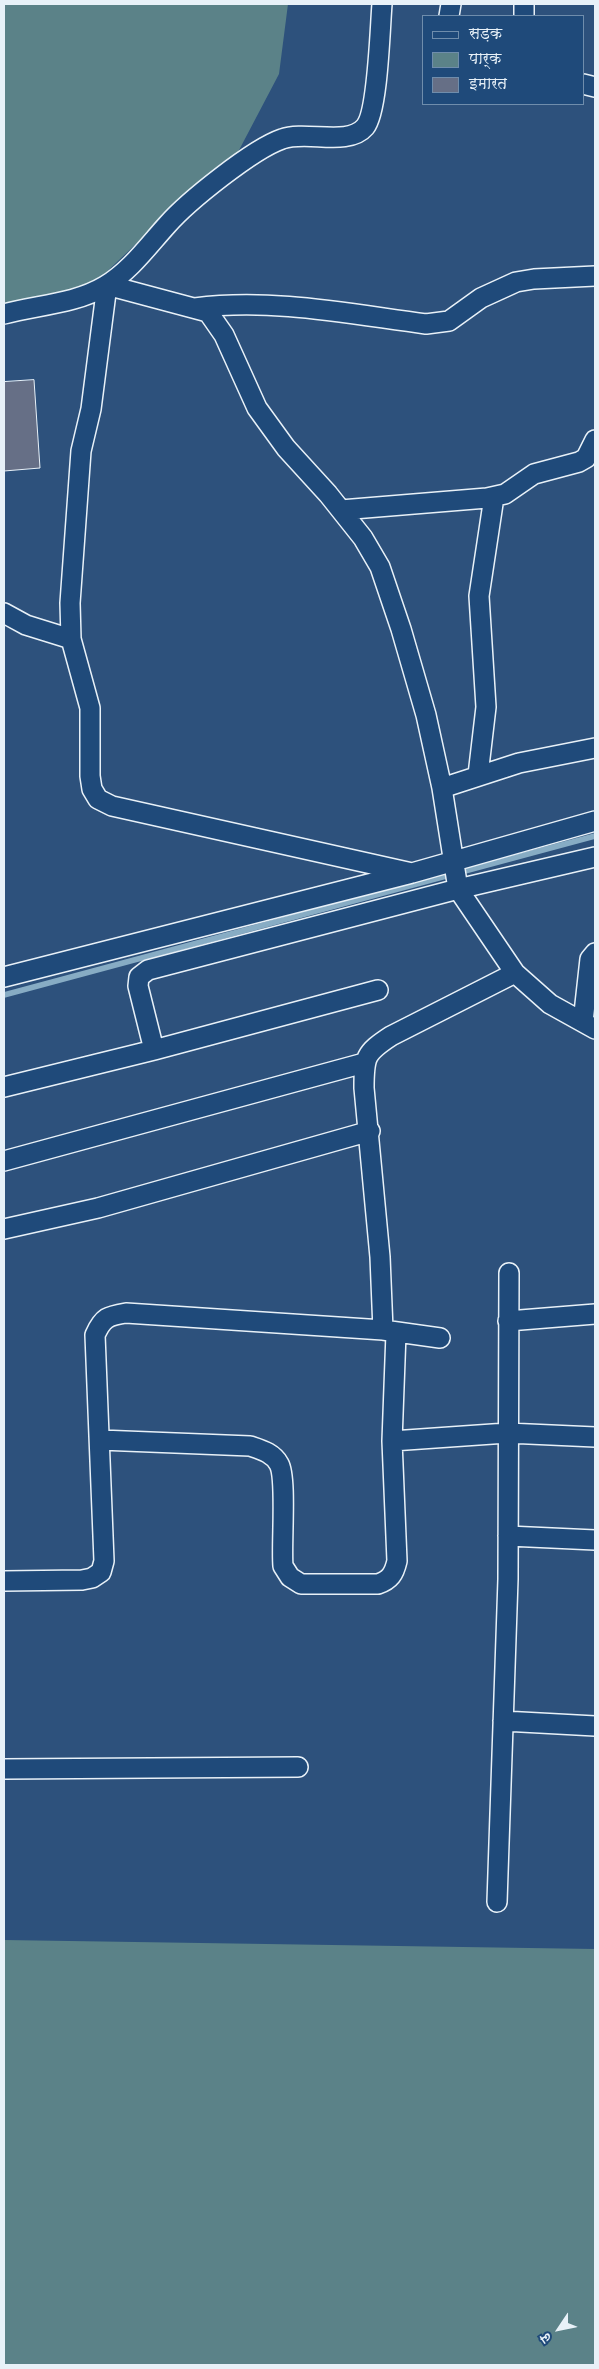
<!DOCTYPE html>
<meta charset="utf-8">
<style>
body{margin:0}
#map{position:relative;width:599px;height:2369px;overflow:hidden;background:#2d517c;font-family:Dekko,"Playpen Sans Deva",sans-serif}
canvas{display:block}
.frame{position:absolute;inset:0;border:5px solid #e8f1f8;pointer-events:none}
.legend{position:absolute;left:422px;top:15px;width:162px;height:90px;box-sizing:border-box;background:#1f4a7a;border:1px solid #6f8dac;margin:0;padding:6px 9px;list-style:none;font-size:15px;color:#e8f1f8}
.legend li{display:flex;align-items:center;gap:10px;height:25px}
.legend b{width:25px;border:1px solid #6f8dac}
.north{position:absolute;left:534px;top:2304px;width:50px;height:50px;-webkit-text-stroke:4px #1f4a7a;paint-order:stroke;rotate:236deg;font-size:14px;font-weight:700;line-height:20px;text-align:center;color:#e8f1f8}
.north::after{content:'';display:block;margin:auto;width:18px;height:22px;background:#e8f1f8;clip-path:polygon(50% 0,100% 100%,50% 72%,0 100%)}
</style>
<div id="map">
<canvas width="599" height="2369"></canvas>
<div class="frame"></div>
<ul class="legend">
<li><b style="height:6px;background:#1f4a7a"></b>सड़क</li>
<li><b style="height:14px;background:#5b8288"></b>पार्क</li>
<li><b style="height:14px;background:#666f86"></b>इमारत</li>
</ul>
<div class="north">उ</div>
</div>
<script>
const g = document.querySelector('canvas').getContext('2d');
g.lineJoin = 'round';
function paint(path, color) {
  g.fillStyle = color;
  g.fill(path, 'evenodd');
}
function stroke(path, color, width, dash) {
  g.strokeStyle = color;
  g.lineWidth = width;
  g.lineCap = dash ? 'butt' : 'round';
  g.setLineDash(dash || []);
  g.stroke(path);
}
paint(new Path2D(`
 M4 4H288L279 74 237 154 163 218 96 282 4 308Z
 M4 1940 595 1949V2365H4Z`), '#5b8288');
stroke(new Path2D(`
 M4 995 595 836`), '#87acc4', 5.5);
const building = new Path2D(`
 M34 380 40 468 4 471V382Z`);
paint(building, '#666f86');
stroke(building, '#e8f1f8', 1);
const minor = new Path2D(`
 M524 4V16
 M449 16 451 4
 M583 84 595 87
 M195 308C272 298 349 314 426 324L449 321 481 298 516 282 534 279 595 276
 M4 314C37 305 75 304 105 286 130 271 148 246 167 225 188 201 253 149 282 139 306 130 348 147 365 127 378 112 380 27 382 4
 M341 510 487 498 505 494 534 474 579 462 586 458 595 440
 M4 613 26 625 71 639
 M478 775 486 707 479 596 494 497
 M442 788 519 763 595 748
 M412 873 112 806 98 799 92 789 90 776V708L71 639 70 603 81 451 91 409 107 285 208 312 224 335 257 408 286 448 328 494 363 538 380 567 401 629 426 715 442 788 458 889 515 973 550 1004 595 1029
 M4 977 412 873 595 821
 M583 1022 590 959 595 953
 M154 1050 138 986 139 977 148 970 458 889 595 857
 M4 1087 154 1050 378 990
 M4 1161 364 1063
 M4 1229 98 1208 370 1131
 M508 1321 595 1314
 M383 1330 380 1257 364 1088C364 1057 365 1053 391 1036L515 973
 M100 1440 250 1446C262 1450 273 1453 279 1464 287 1478 281 1546 283 1566L290 1577 301 1584H378C390 1580 394 1574 397 1561L392 1441 396 1333
 M392 1441 507 1433 595 1437
 M508 1536 595 1540
 M4 1581 82 1580 92 1578 101 1572 104 1561 95 1335C103 1317 108 1316 126 1313L383 1330 440 1338
 M503 1721 595 1726
 M4 1769 298 1767
 M497 1902 508 1579 509 1273`);
stroke(minor, '#e8f1f8', 22);
stroke(minor, '#1f4a7a', 19);
</script>
